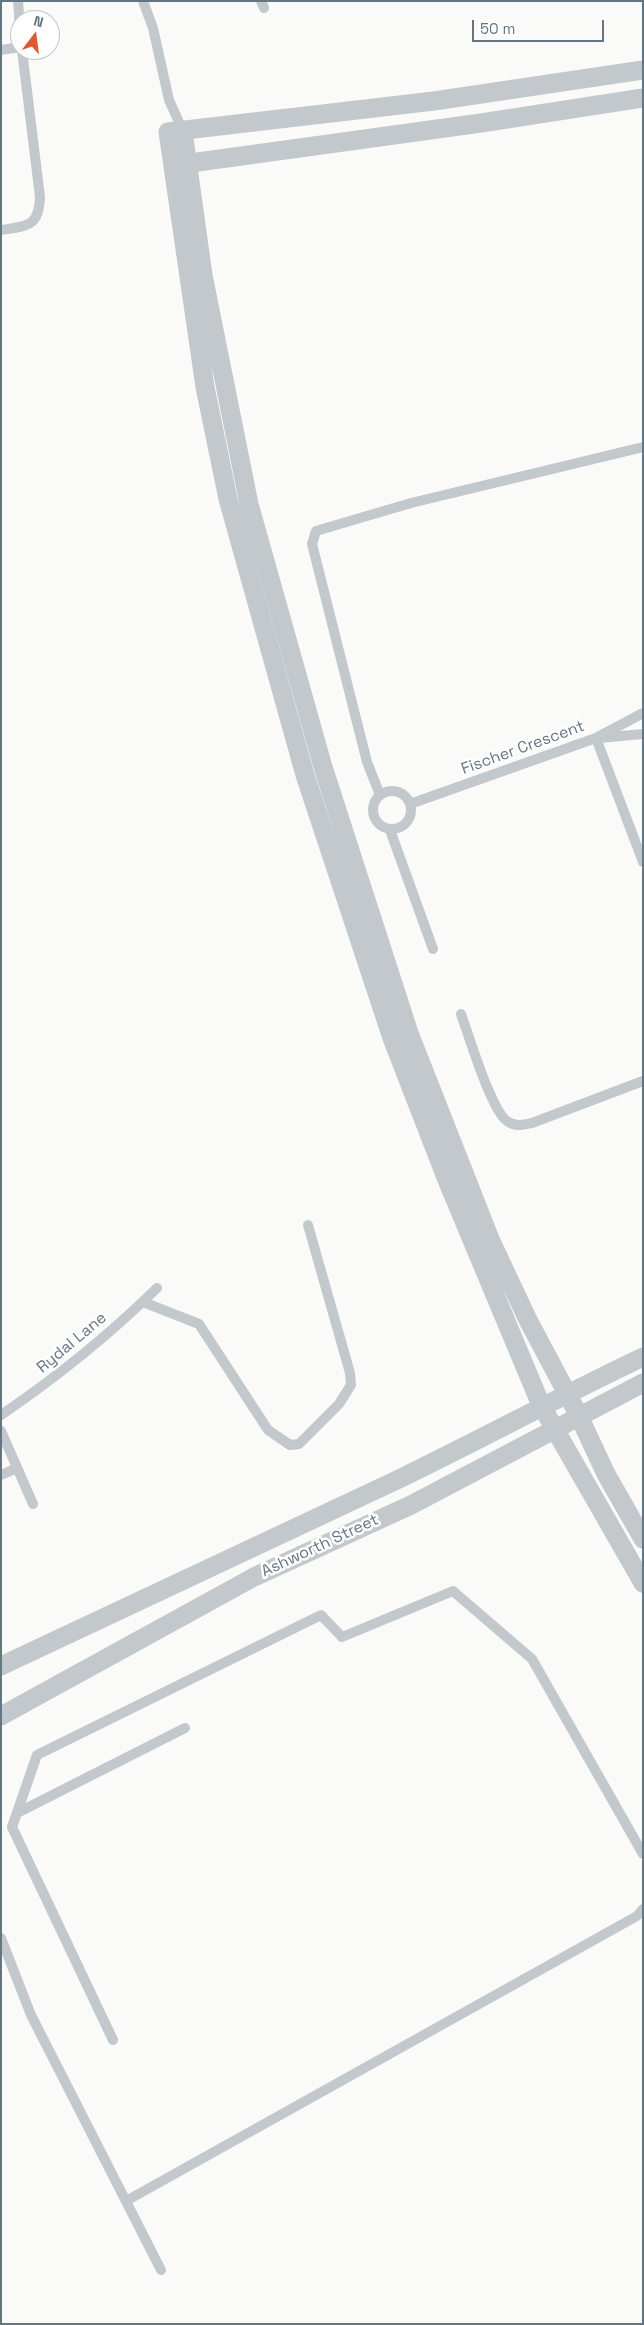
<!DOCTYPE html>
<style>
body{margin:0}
#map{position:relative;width:644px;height:2325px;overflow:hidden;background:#fafaf8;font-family:"Space Grotesk",sans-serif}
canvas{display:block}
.frame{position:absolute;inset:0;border:2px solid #657683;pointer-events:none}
.north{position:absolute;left:10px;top:10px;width:50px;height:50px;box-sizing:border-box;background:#fff;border:1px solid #c1c8cd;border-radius:50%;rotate:15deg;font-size:14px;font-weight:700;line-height:20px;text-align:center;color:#657683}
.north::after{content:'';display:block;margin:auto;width:18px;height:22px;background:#e4572e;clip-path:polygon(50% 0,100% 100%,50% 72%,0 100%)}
.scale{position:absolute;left:472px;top:20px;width:132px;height:22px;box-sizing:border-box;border:2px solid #657683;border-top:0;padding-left:6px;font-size:15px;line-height:18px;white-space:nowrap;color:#657683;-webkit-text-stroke:4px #fff;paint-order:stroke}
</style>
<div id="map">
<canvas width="644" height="2325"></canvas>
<div class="frame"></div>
<div class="north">N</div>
<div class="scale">50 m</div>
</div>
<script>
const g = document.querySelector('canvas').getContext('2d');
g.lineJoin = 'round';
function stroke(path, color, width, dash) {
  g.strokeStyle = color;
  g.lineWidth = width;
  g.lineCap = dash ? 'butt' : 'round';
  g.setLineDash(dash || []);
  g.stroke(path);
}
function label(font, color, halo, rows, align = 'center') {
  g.font = font + ' "Space Grotesk",sans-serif';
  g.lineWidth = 5;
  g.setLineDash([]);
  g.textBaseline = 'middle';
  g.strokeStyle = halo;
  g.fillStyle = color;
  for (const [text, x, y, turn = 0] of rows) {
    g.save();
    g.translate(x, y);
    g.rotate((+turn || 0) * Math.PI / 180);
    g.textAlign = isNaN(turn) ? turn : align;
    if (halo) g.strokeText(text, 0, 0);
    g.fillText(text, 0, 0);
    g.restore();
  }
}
stroke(new Path2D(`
 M18 1 20 29
 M143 1 153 28 169 100 183 131
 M261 1 264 8
 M1 50 20 47
 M1 230C27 226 39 227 40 197L22 50
 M596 738 643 862
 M599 738 643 734
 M373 810a19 19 0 1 1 38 0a19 19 0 1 1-38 0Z
 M380 795 367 762 312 544 316 531 411 503 643 447
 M410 804 596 738 643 713
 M390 830 433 949
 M461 1014C469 1036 491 1110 507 1121 515 1127 523 1125 532 1123L643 1081
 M143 1302 199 1324 268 1430 290 1445 299 1444 339 1404 351 1385 350 1373 308 1225
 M1 1415C57 1377 109 1335 157 1288
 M1 1431 33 1504
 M1 1475 17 1468
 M17 1813 185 1728
 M1 1938 31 2015 161 2270
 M113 2040 12 1827 37 1755 321 1615 342 1637 453 1591 532 1659 643 1854
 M126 2201 637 1916 643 1909`), '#c3c8cc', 10);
stroke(new Path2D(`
 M643 70 434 101 168 132 205 387 228 499 305 775 392 1038 447 1180 541 1405 643 1583
 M183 131 203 275 249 504 323 767 409 1033 490 1239 528 1320 579 1416 606 1474 643 1539
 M176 165 481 123 643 98
 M1 1666C134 1603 267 1542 399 1479 481 1439 561 1396 643 1357
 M1 1716 254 1577 411 1505 643 1383`), '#c3c8cc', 19);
label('16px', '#657683', '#fff', [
 ["Fischer Crescent",523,748,-20],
 ["Rydal Lane",72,1343,-40],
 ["Ashworth Street",320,1546,-25]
]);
</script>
